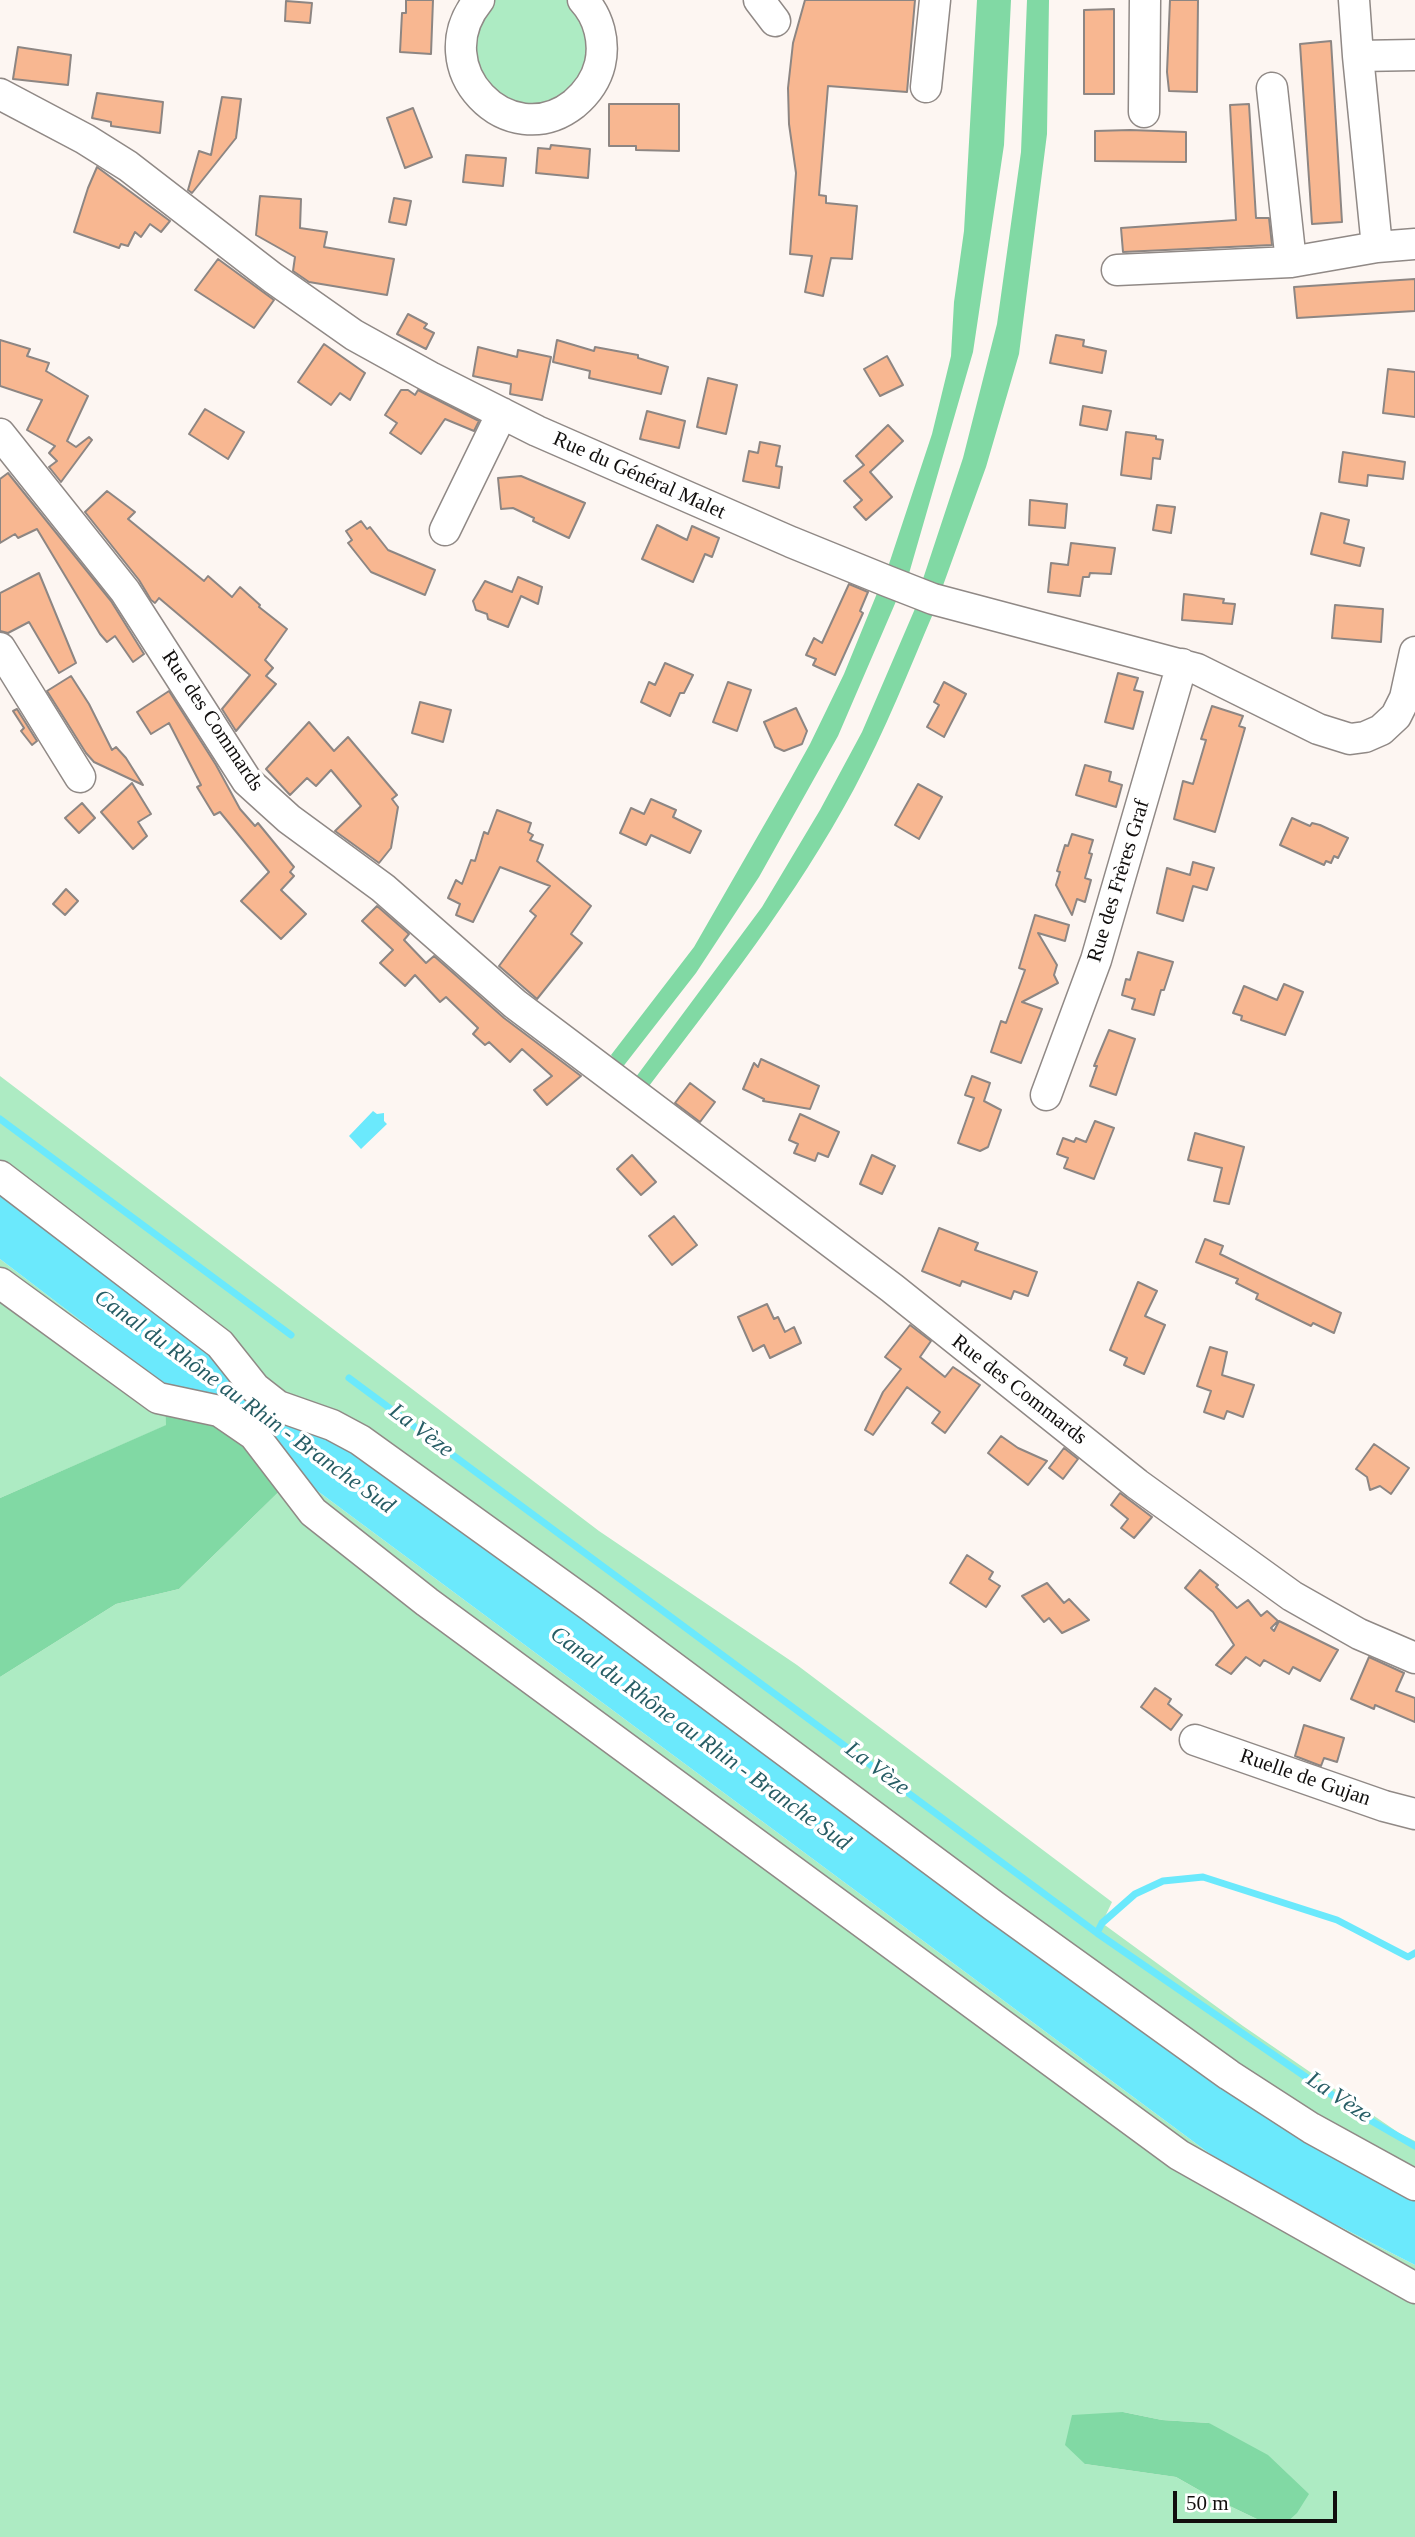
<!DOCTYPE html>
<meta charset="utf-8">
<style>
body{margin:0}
#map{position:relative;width:1415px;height:2537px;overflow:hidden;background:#fdf6f2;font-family:Georgia,serif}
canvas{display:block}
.scale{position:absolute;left:1173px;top:2491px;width:164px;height:32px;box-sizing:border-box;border:4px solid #110f0e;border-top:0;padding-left:9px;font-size:21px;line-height:24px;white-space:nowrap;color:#110f0e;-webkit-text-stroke:5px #fff;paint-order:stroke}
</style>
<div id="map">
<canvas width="1415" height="2537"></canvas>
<div class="scale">50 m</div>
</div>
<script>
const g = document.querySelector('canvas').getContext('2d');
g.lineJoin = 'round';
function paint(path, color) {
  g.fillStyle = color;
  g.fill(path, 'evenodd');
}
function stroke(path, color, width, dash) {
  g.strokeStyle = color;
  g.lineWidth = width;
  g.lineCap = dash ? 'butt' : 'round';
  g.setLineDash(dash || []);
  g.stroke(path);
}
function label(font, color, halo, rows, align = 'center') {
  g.font = font + ' Georgia,serif';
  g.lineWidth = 7;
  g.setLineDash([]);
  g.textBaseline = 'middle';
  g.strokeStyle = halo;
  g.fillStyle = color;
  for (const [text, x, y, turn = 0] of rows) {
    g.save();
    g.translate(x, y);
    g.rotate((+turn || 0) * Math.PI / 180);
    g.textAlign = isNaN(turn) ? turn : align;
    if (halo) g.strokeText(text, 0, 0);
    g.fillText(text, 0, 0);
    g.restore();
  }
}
paint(new Path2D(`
 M479 0H583L590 7 585 95 499 111 461 33Z
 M0 1076 599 1531 797 1665 1112 1902 1102 1923 1243 2026 1399 2133 1415 2141V2200L1259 2109 0 1183Z
 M0 1259 165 1385 167 1425 0 1498Z
 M296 1475 1237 2174 1415 2265V2537H0V1677L116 1604 179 1589ZM1123 2412 1162 2420 1209 2423 1261 2521 1213 2498 1176 2477 1085 2464Z`), '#adebc3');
paint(new Path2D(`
 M977 0H1011L1004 145 973 352 908 577 887 570 932 434 951 356 954 302 964 231Z
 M1027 0H1049L1047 134 1019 354 986 467 941 591 921 585 963 458 997 324 1021 152Z
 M880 586 900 592 838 736 759 877 696 973 622 1068 611 1055 694 947 790 780 810 744 844 674Z
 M917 604 935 609C909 670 885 731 854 789 796 897 720 993 646 1090L633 1081 762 907 820 810 862 732Z
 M165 1385 211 1393 233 1405 296 1475 179 1589 116 1604 0 1677V1498L166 1425Z
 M1123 2412 1162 2420 1209 2423 1268 2455 1309 2494 1297 2513 1287 2522 1261 2521 1213 2498 1176 2477 1085 2464 1065 2445 1072 2415Z`), '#81d9a4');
paint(new Path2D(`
 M373 1111 377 1114 384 1113V1121L387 1124 361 1149 349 1136Z
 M0 1182 339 1436 1415 2200V2265L1237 2174 296 1475 233 1405 211 1393 165 1385 0 1259Z`), '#6be9fc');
stroke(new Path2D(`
 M0 1119 291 1335
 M349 1378 1097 1933 1361 2115 1415 2146
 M1097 1933 1102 1923 1135 1894 1163 1881 1203 1877 1337 1920 1408 1957 1415 1953`), '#6be9fc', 7);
const building = new Path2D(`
 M406 0H433L431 54 400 52 402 13H406Z
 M805 0H915L907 92 828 86 819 195 826 196V203L857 206 852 259 831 258 823 296 805 292 812 256 790 254 796 173 789 124 788 88 793 43Z
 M1170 0H1198L1197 92 1169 91 1167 72Z
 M286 1 312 3 310 23 285 21Z
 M1114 9V94H1084V10Z
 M1331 41 1342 222 1312 224 1300 44Z
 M18 47 71 55 68 85 13 79Z
 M97 93 163 102 160 133 111 126V122L92 118Z
 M222 97 241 99 236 138 192 193 188 190 199 151 211 155Z
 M609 104H679V151L636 150V146H609Z
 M1249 104 1256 218H1269L1272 245 1123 252 1121 228 1236 220 1230 105Z
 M413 108 432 157 405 168 387 118Z
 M1130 130 1186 132V162L1095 161V131Z
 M551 145 590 149 588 178 536 173 538 148 550 149Z
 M466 155 506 158 503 186 463 182Z
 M97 167 170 221 161 232 150 224 141 237 135 232 128 246 121 244 119 248 74 232 88 188Z
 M260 196 301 199 300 228 327 232 324 247 394 259 387 295 309 282 293 271 295 257 256 235Z
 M394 198 411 201 406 225 389 222Z
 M218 259 274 300 254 328 195 290Z
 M1415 279V311L1297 318 1294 287Z
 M408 314 427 324 424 328 434 333 426 349 397 334Z
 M1056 335 1084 340 1083 346 1106 351 1102 373 1050 363Z
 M0 340 30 349 27 356 49 363 46 371 88 396 67 441 76 447 89 437 92 440 61 482 49 467 57 461 49 453 55 446 27 430 42 400 0 386Z
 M557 340 594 351 595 347 638 355V358L668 367 661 394 589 378 590 371 553 362Z
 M324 344 365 373 350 400 340 393 331 405 298 382Z
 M478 347 517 357 518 350 551 357 542 400 510 394 511 384 473 376Z
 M887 356 903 385 880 396 864 369Z
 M1388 369 1415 372V417L1383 413Z
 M708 378 737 385 726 434 697 427Z
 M401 390H408L415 395 418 390 479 421 474 431 445 419 421 454 390 433 397 423 385 415Z
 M1083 406 1111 411 1107 430 1080 425Z
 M205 409 244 432 228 459 189 434Z
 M647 411 685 421 679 448 640 439Z
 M888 425 903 441 870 472 892 497 866 520 854 507 862 500 844 481 864 465 856 456Z
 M1126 432 1156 436V439L1163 440 1160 459 1153 458 1151 479 1121 475Z
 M760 442 780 446 776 466 782 467 779 488 743 481 749 451 758 453Z
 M1343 452 1405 462 1403 479 1368 475 1367 486 1339 482Z
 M8 473 111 601 144 654 133 662 115 636 107 642 100 634 37 529 18 538 15 534 0 543V479Z
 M521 476 585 503 569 538 533 521 534 518 513 508 501 509 498 478Z
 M107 491 135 512 128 519 204 581 208 576 232 597 240 587 260 605 259 607 287 629 265 660 273 668 266 676 276 684 236 731 222 709 250 675 159 598 155 603 151 600 139 580 85 512Z
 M1030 500 1067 504 1065 528 1029 525Z
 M1157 505 1175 507 1171 533 1153 530Z
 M1321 513 1349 520 1344 543 1364 548 1360 566 1311 554Z
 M361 521 367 529 370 527 388 550 435 570 425 595 371 572 348 543 352 540 346 531Z
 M657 525 687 540 692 526 719 538 712 557 705 554 693 582 642 559Z
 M1071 543 1115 548 1111 574 1090 573 1089 577H1083L1080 596 1048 592 1051 563 1068 565Z
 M39 573 76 663 59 673 29 622 8 633 0 631V593Z
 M518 577 542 587 538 604 521 596 508 627 488 619 487 614 476 610 473 601 485 581 512 592Z
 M849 584 868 592 860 611 863 613 835 675 813 665 816 659 806 655 814 638 822 643Z
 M1184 594 1224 599 1223 603 1235 604 1232 624 1182 620Z
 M1335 605 1383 609 1381 642 1332 638Z
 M665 663 693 675 684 693H680L670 716 641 702 649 682 655 685Z
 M1118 673 1138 678 1134 690 1143 692 1133 729 1105 722Z
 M71 676 89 704 112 750 116 747 126 758 143 785 94 762 86 753 47 691Z
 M728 682 751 690 737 731 713 722Z
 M944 682 966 694 944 737 927 727 939 705 934 702Z
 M169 691 216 765 240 809 255 826 258 823 294 867 290 872 294 876 281 890 306 914 281 939 241 901 269 872 220 812 214 815 197 787 201 785 169 723 151 734 137 712Z
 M420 702 451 710 443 742 412 733Z
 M1212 706 1243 716 1239 726 1245 728 1215 832 1174 819 1183 781 1193 784 1206 740 1201 739Z
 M796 708 807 731 802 744 784 751 775 747 764 722Z
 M17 709 37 741 32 745 21 731 24 728 13 711Z
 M309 722 334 751 348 737 397 795 392 799 398 807 391 848 379 863 335 831 361 806 331 770 316 786 307 778 290 795 266 769Z
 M1085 765 1111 772 1109 781 1122 785 1116 807 1076 795Z
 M132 783 151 814 138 822 147 836 133 849 101 812Z
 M918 784 942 797 919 839 895 825Z
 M651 799 676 810 673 817 701 831 690 853 651 835 646 845 620 833 631 808 644 814Z
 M82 803 95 818 79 833 65 818Z
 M497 810 531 823 528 832 533 835 530 840 543 845 537 861 591 906 571 934 582 943 537 999 499 966 536 916 530 911 550 886 500 867 473 922 456 915 460 904 448 898 456 880 462 884 471 860 475 861 484 832 488 834Z
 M1292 818 1310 826 1312 823 1320 825 1348 838 1338 858 1334 856 1331 863 1326 861 1324 865 1280 845Z
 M1072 834 1093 840 1089 853 1092 854 1085 878 1091 880 1085 902 1077 899 1072 915 1056 885 1060 872 1057 871 1065 845 1068 846Z
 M1193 862 1214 868 1207 890 1193 886 1183 921 1157 913 1167 868 1190 875Z
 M66 889 78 901 65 915 53 904Z
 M377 906 409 934 404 940 426 963 434 956 504 1018 581 1076 547 1105 534 1090 552 1076 522 1049 510 1062 489 1042 485 1045 473 1034 478 1028 446 997 440 1002 415 975 405 986 380 963 393 950 362 921Z
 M1035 915 1069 925 1065 941 1038 933 1057 965 1054 975 1058 983 1022 1002 1042 1009 1021 1063 991 1052 1001 1021 1006 1023 1025 970 1019 968Z
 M1138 952 1173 962 1164 990H1161L1154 1015 1132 1009 1135 999 1122 995 1126 979 1130 980Z
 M1284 984 1303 992 1285 1035 1241 1020 1242 1016 1233 1013 1244 986 1277 1000Z
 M1109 1030 1135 1039 1116 1095 1090 1086 1097 1066H1094Z
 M761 1059 819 1086 810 1109 763 1101 764 1099 743 1089 754 1063 758 1067Z
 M972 1076 990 1083 984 1101 1001 1110 988 1147 980 1151 958 1143 974 1098 965 1095Z
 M690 1083 715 1102 700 1122 675 1103Z
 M800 1114 839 1132 828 1157 818 1153 815 1161 794 1153 798 1144 789 1140Z
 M1095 1121 1114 1128 1094 1179 1064 1168 1068 1158 1057 1154 1063 1138 1074 1142 1076 1138 1086 1142Z
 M1195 1133 1244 1147 1229 1204 1214 1201 1222 1168 1188 1160Z
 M632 1155 656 1182 641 1195 617 1169Z
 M872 1155 895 1166 882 1194 860 1184Z
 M674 1216 697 1245 672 1265 649 1236Z
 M939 1228 978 1243 975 1250 1037 1272 1028 1296 1014 1291 1011 1299 962 1281 960 1286 922 1271Z
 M1205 1239 1223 1246 1220 1254 1341 1313 1334 1333 1313 1323 1311 1326 1256 1299 1258 1294 1236 1283 1238 1279 1196 1262Z
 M1138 1282 1157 1291 1145 1316 1165 1325 1144 1374 1124 1365 1127 1358 1110 1350Z
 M767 1304 774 1319 778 1317 785 1332 794 1327 801 1343 770 1358 764 1345 753 1351 738 1317Z
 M910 1325 931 1341 920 1357 945 1377 953 1367 980 1385 945 1433 932 1423 940 1412 907 1387 873 1435 865 1430 883 1392 901 1369 885 1357Z
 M1210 1347 1227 1352 1222 1375 1254 1385 1243 1417 1227 1411 1224 1419 1204 1412 1211 1391 1197 1386Z
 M1001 1436 1018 1448 1047 1461 1028 1485 988 1453Z
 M1374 1444 1409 1468 1391 1494 1380 1486 1370 1490 1367 1477 1356 1469Z
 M1064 1448 1078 1459 1063 1479 1049 1468Z
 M1120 1493 1152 1517 1134 1538 1121 1528 1128 1519 1111 1505Z
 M967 1555 993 1572 989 1579 1000 1586 986 1607 950 1583Z
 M1200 1570 1218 1585 1216 1587 1237 1608 1248 1600 1261 1616 1267 1611 1278 1621 1271 1628 1274 1631 1279 1621 1338 1650 1320 1681 1293 1667 1289 1674 1264 1660 1260 1666 1246 1657 1231 1674 1216 1665 1234 1645 1213 1612 1185 1588Z
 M1047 1583 1064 1603 1069 1599 1089 1620 1062 1633 1049 1618 1044 1622 1022 1596Z
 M1369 1657 1404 1673 1396 1691 1415 1698V1722L1375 1705 1374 1709 1351 1699Z
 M1155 1688 1171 1699 1168 1704 1182 1715 1171 1730 1141 1707Z
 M1304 1725 1344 1738 1337 1762 1324 1758 1321 1766 1295 1756Z`);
paint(building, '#f8b791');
stroke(building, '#8d8683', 2);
const minor = new Path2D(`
 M479 0C423 68 509 155 574 104 587 93 596 81 600 64 605 42 599 17 583 0
 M759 0 775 21
 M1354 0 1358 56 1377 247 1415 244
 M1358 56 1415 55
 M926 87 935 0
 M1272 88 1291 262 1377 247
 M0 94 85 139 128 166 273 278 354 335 430 377 537 431 791 542 887 581 933 599 1197 669 1318 729 1350 739 1365 737 1381 730 1396 716 1405 698 1415 652
 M1144 112 1145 0
 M1117 270 1291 262
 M0 434 125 591 247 781 289 819 383 888 515 1004 892 1288 1137 1484 1292 1596 1359 1634 1415 1658
 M445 530 502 413
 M0 648 80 777
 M1046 1095 1096 960 1182 664
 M0 1176 220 1344 255 1388 278 1406 332 1425 360 1440 592 1607 994 1906 1229 2075 1311 2128 1415 2185
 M0 1283 158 1398 219 1411 254 1435 313 1512 427 1602 1179 2155 1415 2288
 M1195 1740 1384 1806 1415 1814`);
stroke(minor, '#908986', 33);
stroke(minor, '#fff', 30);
label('21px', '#110f0e', '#fff', [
 ["Rue du Général Malet",639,476,24],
 ["Rue des Commards",212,721,56],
 ["Rue des Frères Graf",1119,881,-73],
 ["Rue des Commards",1019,1390,38],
 ["Ruelle de Gujan",1305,1778,19]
]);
label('italic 23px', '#275d65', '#fff', [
 ["Canal du Rhône au Rhin - Branche Sud",244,1402,36],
 ["La Vèze",421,1431,37],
 ["Canal du Rhône au Rhin - Branche Sud",700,1739,36],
 ["La Vèze",877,1769,37],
 ["La Vèze",1339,2098,34]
]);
</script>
